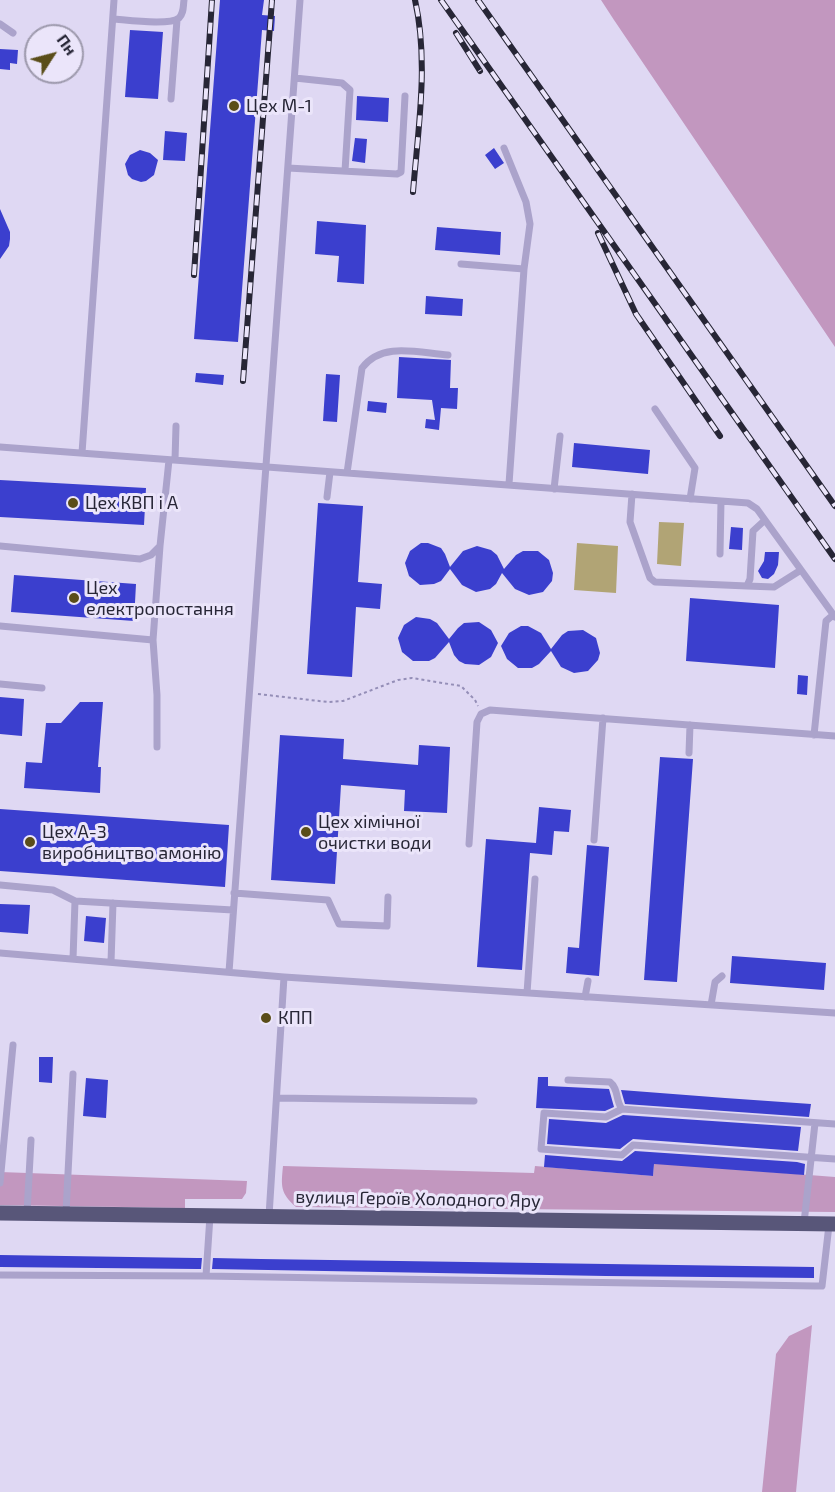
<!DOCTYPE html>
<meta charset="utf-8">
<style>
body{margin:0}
#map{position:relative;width:835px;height:1492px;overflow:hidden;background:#dfd8f3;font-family:"Exo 2",sans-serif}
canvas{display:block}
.north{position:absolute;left:24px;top:24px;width:60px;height:60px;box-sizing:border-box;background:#ebe5fa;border:2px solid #9d99ac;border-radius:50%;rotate:54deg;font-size:16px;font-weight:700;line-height:24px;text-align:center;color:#272636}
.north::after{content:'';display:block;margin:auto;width:21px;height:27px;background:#5a4d19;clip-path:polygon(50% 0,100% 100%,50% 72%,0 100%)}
</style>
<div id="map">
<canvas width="835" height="1492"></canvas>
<div class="north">Пн</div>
</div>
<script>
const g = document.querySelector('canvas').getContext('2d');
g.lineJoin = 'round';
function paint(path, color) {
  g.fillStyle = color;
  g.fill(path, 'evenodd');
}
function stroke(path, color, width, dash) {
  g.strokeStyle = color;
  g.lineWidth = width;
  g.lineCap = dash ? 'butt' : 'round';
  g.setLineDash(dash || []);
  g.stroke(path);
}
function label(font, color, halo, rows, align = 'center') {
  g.font = font + ' "Exo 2",sans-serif';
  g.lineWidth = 6;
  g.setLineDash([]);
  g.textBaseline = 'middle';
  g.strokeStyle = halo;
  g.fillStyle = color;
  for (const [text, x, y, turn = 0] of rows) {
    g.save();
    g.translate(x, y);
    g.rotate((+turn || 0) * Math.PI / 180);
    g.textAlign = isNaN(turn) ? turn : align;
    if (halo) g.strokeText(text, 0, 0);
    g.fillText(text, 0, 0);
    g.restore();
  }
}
paint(new Path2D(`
 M601 0H835V347L614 20Z
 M654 1163 835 1177V1212L296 1207C280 1193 281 1186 283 1166L534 1173 535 1166 653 1176Z
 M0 1172 247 1181 246 1193 242 1199H185V1208L0 1205Z
 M812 1325 796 1492H762L776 1354 789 1336Z`), '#c297bf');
paint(new Path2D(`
 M659 522 684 523 681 566 657 564Z
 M577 543 618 546 616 593 574 590Z`), '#b1a475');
paint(new Path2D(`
 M220 0H264L262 15 275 16 274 31 262 30 238 342 194 339Z
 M130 30 163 32 158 99 125 97Z
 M0 49 18 50 17 64 10 63V70L0 69Z
 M357 96 389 98 388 122 356 120Z
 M165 131 187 133 185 161 163 160Z
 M355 138 367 139 365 163 352 161Z
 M494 148 504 163 495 169 485 155Z
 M140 150 150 153 158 160 154 175 146 181 141 182 132 179 128 175 125 164 130 155Z
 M0 209 10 232V239L9 246 0 259Z
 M317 221 366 225 364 284 337 282 339 256 315 254Z
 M437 227 501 232 500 255 435 250Z
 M426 296 463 299 462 316 425 314Z
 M399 357 451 360 450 388H458L457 409 441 408 439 430 425 428 426 419 435 420 432 400 397 398Z
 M196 373 224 375 223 385 195 382Z
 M326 374 340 375 337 422 323 421Z
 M368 401 387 403 386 413 367 411Z
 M574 443 650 450 648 474 572 467Z
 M0 480 146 488 144 525 0 517Z
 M318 503 363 506 358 582 382 584 380 609 356 607 352 677 307 674Z
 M731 527 743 528 742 550 729 549Z
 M421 543H428L441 548 445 554 450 567 463 551 477 546 491 550 497 555 504 569 516 555 523 551H538L549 560 553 573 552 581 543 592 529 595 515 589 502 573 496 584 490 589 476 592 462 585 450 569 441 581 434 584 420 585 409 576 405 563 410 551Z
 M765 552H779L778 565 774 574 768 579 762 578 758 571 764 561Z
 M14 575 136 584 134 621 11 612Z
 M690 598 779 605 775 668 686 661Z
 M416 617 430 619 437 623 449 639 458 628 464 623 479 622 491 630 498 643 491 657 479 665 465 664 459 661 454 655 449 642 435 658 429 661H413L402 652 398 638 404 625Z
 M521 626H528L541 633 551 649 562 635 568 631 583 630 596 638 600 653 598 660 588 671 574 673 561 667 551 651 539 664 532 668H518L507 659 501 646 509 633Z
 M798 675 808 676 807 695 797 694Z
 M0 697 24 699 22 736 0 734Z
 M80 702H103L98 767H101L100 793 24 788 26 762 42 763 46 723H61Z
 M280 735 344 739 343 759 406 764 418 765 419 745 450 747 447 813 404 811 405 790 341 785 335 884 271 880Z
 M660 757 693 759 677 982 644 980Z
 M539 807 571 810 569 832 554 831 552 855 530 853 522 970 477 967 486 839 536 843Z
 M0 809 229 825 225 887 0 871Z
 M587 845 609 847 599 976 566 973 568 947 579 948Z
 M0 904 30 905 28 934 0 932Z
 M86 916 106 918 104 943 84 941Z
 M732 956 826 963 824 990 730 983Z
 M39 1057H53L52 1083 39 1082Z
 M538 1077H548V1086L609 1089 614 1107 605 1111 536 1108Z
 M86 1078 108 1080 106 1118 83 1116Z
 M621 1090 725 1098 811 1104 809 1117 625 1104Z
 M623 1115 801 1127 798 1151 633 1139 620 1149 547 1144 549 1119 606 1123Z
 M635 1151 797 1162 805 1164 804 1175 654 1164 653 1176 544 1167 545 1155 622 1161Z
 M0 1255 197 1258H202L201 1269H197L0 1267Z
 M213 1258 261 1259 814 1267V1278L606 1276 212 1269Z`), '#3b3fce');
stroke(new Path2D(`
 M258 694 328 702 343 701 398 680 412 678 461 686 475 700 478 706`), '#948eb7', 2, [3, 3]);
stroke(new Path2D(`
 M113 19C127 20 169 26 179 18 184 13 183 7 184 0
 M0 24 13 33
 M295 78 342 83 350 90 345 171
 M171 99 177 20
 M504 148 526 202 530 224 524 269 509 484
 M288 168 397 174 401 172 405 96
 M461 264 524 269
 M655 409 695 468 690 499
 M0 447 748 503 757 509 835 617
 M82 453 114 0
 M175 460 176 426
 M347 473 362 368C382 341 419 353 448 355
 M554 489 560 436
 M632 494 630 522 650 578 655 582 747 586 750 579 753 531 765 520
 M327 497 330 472
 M0 546 140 559 151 555 160 546 169 460
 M720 554 721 501
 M747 586 774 587 801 570
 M0 626 153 640
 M0 684 42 688
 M814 735 826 621 833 615
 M157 747V695L153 640 160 546
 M689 753 690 725
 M594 840 603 718
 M469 844 477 722 481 714 490 710 835 736
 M0 885 53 890 75 901 233 910
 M234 893 328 900 339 924 387 926 388 897
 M0 953 284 977 835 1013
 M73 959 75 901
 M111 962 113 903
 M229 972 300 0
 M527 993 535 879
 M585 997 588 981
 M711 1005 715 982 722 976
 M568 1080 610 1082C619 1089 615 1100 622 1109
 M277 1098 474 1101
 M835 1124 622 1109 606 1117 544 1113 541 1149 622 1155 633 1145 835 1159
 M0 1183 13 1045
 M27 1213 31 1140
 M66 1213 73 1074
 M210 1216 206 1276 815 1286H822L829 1225
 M269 1216 284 977
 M804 1223 815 1123
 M0 1275 206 1276`), '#aba3cb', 7);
stroke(new Path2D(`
 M0 1213 835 1224`), '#585679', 15);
const rail = new Path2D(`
 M441 0 835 559
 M478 0 835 506
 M456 33 480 71
 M413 192C418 129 429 62 415 0
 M598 233 636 314 720 436
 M194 275 212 0
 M243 381 272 0`);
stroke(rail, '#272636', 6);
stroke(rail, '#ebe5fa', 4, [11]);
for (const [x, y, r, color] of [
 [234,106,6,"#5a4d19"],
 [73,503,6,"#5a4d19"],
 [74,598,6,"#5a4d19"],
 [306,832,6,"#5a4d19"],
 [30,842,6,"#5a4d19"],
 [266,1018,6,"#5a4d19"]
]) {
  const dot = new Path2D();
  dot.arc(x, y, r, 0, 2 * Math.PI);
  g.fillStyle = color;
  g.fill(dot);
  stroke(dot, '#ebe5fa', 2);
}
label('18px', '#272636', '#ebe5fa', [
 ["Цех М-1",246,106],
 ["Цех КВП і А",85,503],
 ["Цех",86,588],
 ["електропостання",86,609],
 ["Цех хімічної",318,822],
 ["очистки води",318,843],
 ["Цех А-3",42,832],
 ["виробництво амонію",42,853],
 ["КПП",278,1018]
], 'left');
label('18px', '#272636', '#ebe5fa', [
 ["вулиця Героїв Холодного Яру",418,1199,1]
]);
</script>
